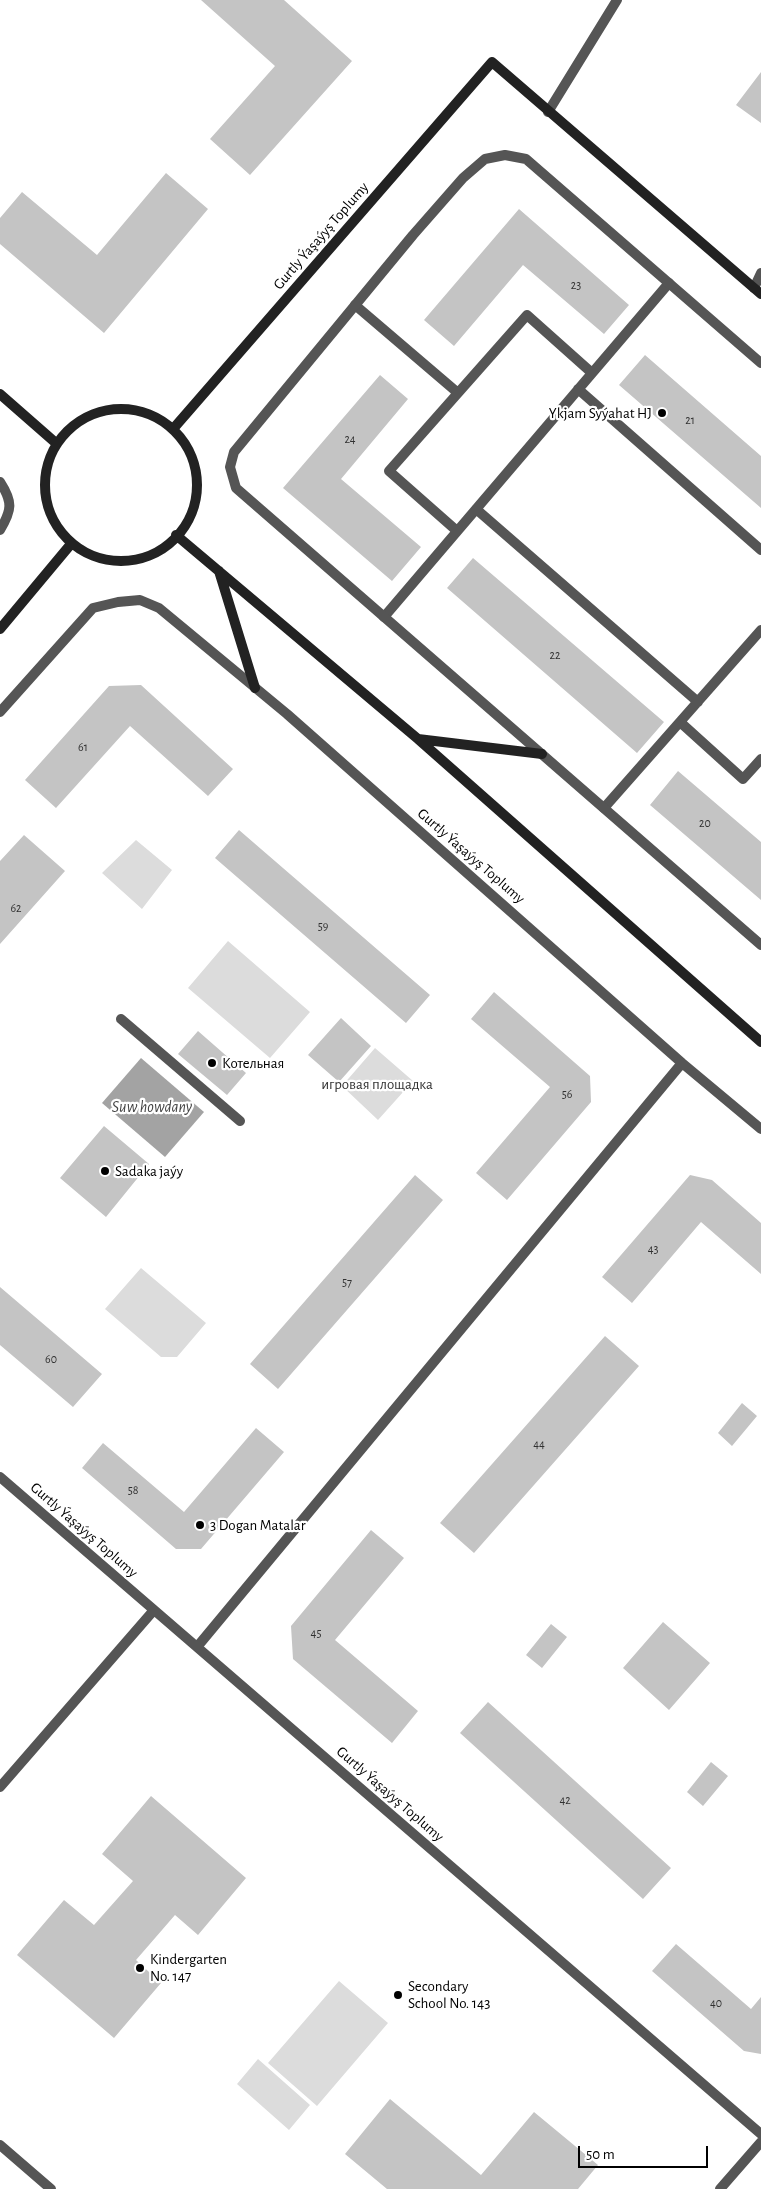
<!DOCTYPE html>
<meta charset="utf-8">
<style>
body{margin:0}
#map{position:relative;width:761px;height:2189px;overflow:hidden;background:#fff;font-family:"Alegreya Sans",sans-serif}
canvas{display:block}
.scale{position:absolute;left:578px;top:2146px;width:130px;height:22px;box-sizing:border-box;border:2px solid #000;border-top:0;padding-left:6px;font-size:15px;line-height:18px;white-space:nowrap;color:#000;-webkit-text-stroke:4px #fff;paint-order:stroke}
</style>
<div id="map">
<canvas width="761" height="2189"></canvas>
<div class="scale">50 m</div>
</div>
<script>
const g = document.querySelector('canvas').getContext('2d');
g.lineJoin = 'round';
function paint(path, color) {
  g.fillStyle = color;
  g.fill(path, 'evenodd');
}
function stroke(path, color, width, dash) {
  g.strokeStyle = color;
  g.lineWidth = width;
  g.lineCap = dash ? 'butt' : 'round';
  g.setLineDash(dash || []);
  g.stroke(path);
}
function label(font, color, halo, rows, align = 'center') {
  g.font = font + ' "Alegreya Sans",sans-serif';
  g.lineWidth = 4.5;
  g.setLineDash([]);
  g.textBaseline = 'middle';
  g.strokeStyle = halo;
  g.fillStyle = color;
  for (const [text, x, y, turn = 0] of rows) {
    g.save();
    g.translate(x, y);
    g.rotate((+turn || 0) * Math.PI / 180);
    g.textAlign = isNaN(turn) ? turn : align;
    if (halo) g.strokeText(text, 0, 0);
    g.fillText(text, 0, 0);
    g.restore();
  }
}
paint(new Path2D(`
 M136 840 172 870 142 909 102 873Z
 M228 941 310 1012 270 1058 188 988Z
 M375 1048 413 1081 378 1120 342 1086Z
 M141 1268 206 1323 177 1357H161L105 1309Z
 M339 1981 388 2023 317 2106 268 2063Z
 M258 2059 310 2105 289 2130 237 2084Z`), '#dcdcdc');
paint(new Path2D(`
 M141 1058 204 1112 165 1157 102 1103Z`), '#a3a3a3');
paint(new Path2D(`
 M201 0H284L352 61 250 175 210 139 275 66Z
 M761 72V123L736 105Z
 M166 173 208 209 104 333 0 244V218L22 192 97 255Z
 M519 209 629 305 604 334 523 265 454 346 424 320Z
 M645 355 761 456V508L619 385Z
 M380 375 408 399 341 479 421 547 392 581 283 488Z
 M473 558 664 722 637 753 447 588Z
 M141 685 233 769 208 796 130 726 56 808 25 780 109 686Z
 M678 771 761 842V900L650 805Z
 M239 830 430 995 406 1023 215 858Z
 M24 835 65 871 0 944V861Z
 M494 992 590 1076 591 1102 507 1200 476 1173 550 1087 471 1019Z
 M341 1018 371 1046 339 1082 308 1055Z
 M198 1031 246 1073 227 1095 178 1054Z
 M104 1126 149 1164 106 1217 60 1178Z
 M415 1175 443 1200 278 1389 250 1364Z
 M690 1175 712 1180 761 1223V1274L701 1222 632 1303 602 1277Z
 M0 1287 102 1374 73 1407 0 1345Z
 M605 1336 639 1366 474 1553 440 1523Z
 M742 1403 757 1416 732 1446 718 1433Z
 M256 1428 284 1452 201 1549H176L82 1468 103 1443 184 1512Z
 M371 1530 404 1558 335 1640 418 1711 392 1743 293 1659 291 1626Z
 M663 1622 710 1663 669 1710 623 1668Z
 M551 1624 567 1637 542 1668 526 1655Z
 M488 1702 671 1868 643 1899 460 1733Z
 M711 1762 728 1776 703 1806 687 1792Z
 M151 1796 246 1878 198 1935 175 1915 136 1960 161 1983 114 2038 17 1955 64 1900 94 1925 133 1881 102 1854Z
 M676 1944 751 2009 761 1997V2054L744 2051 652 1971Z
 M390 2099 481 2175 534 2112 598 2165 578 2189H387L345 2154Z`), '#c4c4c4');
stroke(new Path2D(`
 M754 288 761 273
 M355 305 458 393
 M578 389 761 550
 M476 509 698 702
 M457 531 389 471 527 315 592 373
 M384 617 669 283
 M680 722 743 779 761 759
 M604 808 761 630
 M121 1019 240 1121`), '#555', 10);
stroke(new Path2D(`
 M548 112 617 0
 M761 363 526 159 505 155 485 159 463 178 413 235 234 452 230 467 236 488 761 945
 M0 482C13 502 12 510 0 530
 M0 712 93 608 118 602 140 600 159 608 287 714 682 1063 761 1129
 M0 1477 761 2134
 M197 1647 682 1063
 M0 1787 154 1610
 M0 2145 51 2189
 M720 2189 761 2142`), '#555', 10);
stroke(new Path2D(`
 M0 394 57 444
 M45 485a76 76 0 1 1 152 0a76 76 0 1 1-152 0Z
 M173 429 492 62 761 294
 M176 535 418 739 761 1042
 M219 571 255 688
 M0 629 71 544
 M418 739 542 754`), '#222', 10);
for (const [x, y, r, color] of [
 [662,413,5,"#000"],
 [212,1063,5,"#000"],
 [105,1171,5,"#000"],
 [200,1525,5,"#000"],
 [140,1968,5,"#000"],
 [398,1995,5,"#000"]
]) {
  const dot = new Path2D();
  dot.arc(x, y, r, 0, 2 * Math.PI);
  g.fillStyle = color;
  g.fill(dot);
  stroke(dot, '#fff', 2);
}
label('12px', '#313131', null, [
 ["23",576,285],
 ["21",690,420],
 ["24",350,439],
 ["22",555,655],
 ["61",83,747],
 ["20",705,823],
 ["62",16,908],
 ["59",323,926],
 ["56",567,1094],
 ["43",653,1249],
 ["57",347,1282],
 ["60",51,1359],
 ["44",539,1444],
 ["58",133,1490],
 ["45",316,1633],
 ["42",565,1800],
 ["40",716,2003]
]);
label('15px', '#000', '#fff', [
 ["Gurtly Ýaşaýyş Toplumy",321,236,-49],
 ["Gurtly Ýaşaýyş Toplumy",471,856,41],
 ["Gurtly Ýaşaýyş Toplumy",84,1530,41],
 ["Gurtly Ýaşaýyş Toplumy",390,1794,41]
]);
label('15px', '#000', '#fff', [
 ["Ykjam Syýahat HJ",652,413,"right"],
 ["Котельная",222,1063],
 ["Sadaka jaýy",115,1171],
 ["3 Dogan Matalar",210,1525],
 ["Kindergarten",150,1959],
 ["No. 147",150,1976],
 ["Secondary",408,1986],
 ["School No. 143",408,2003]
], 'left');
label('15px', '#333', '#fff', [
 ["игровая площадка",377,1084]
]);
label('italic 16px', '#444', '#fff', [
 ["Suw howdany",152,1107]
]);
</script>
